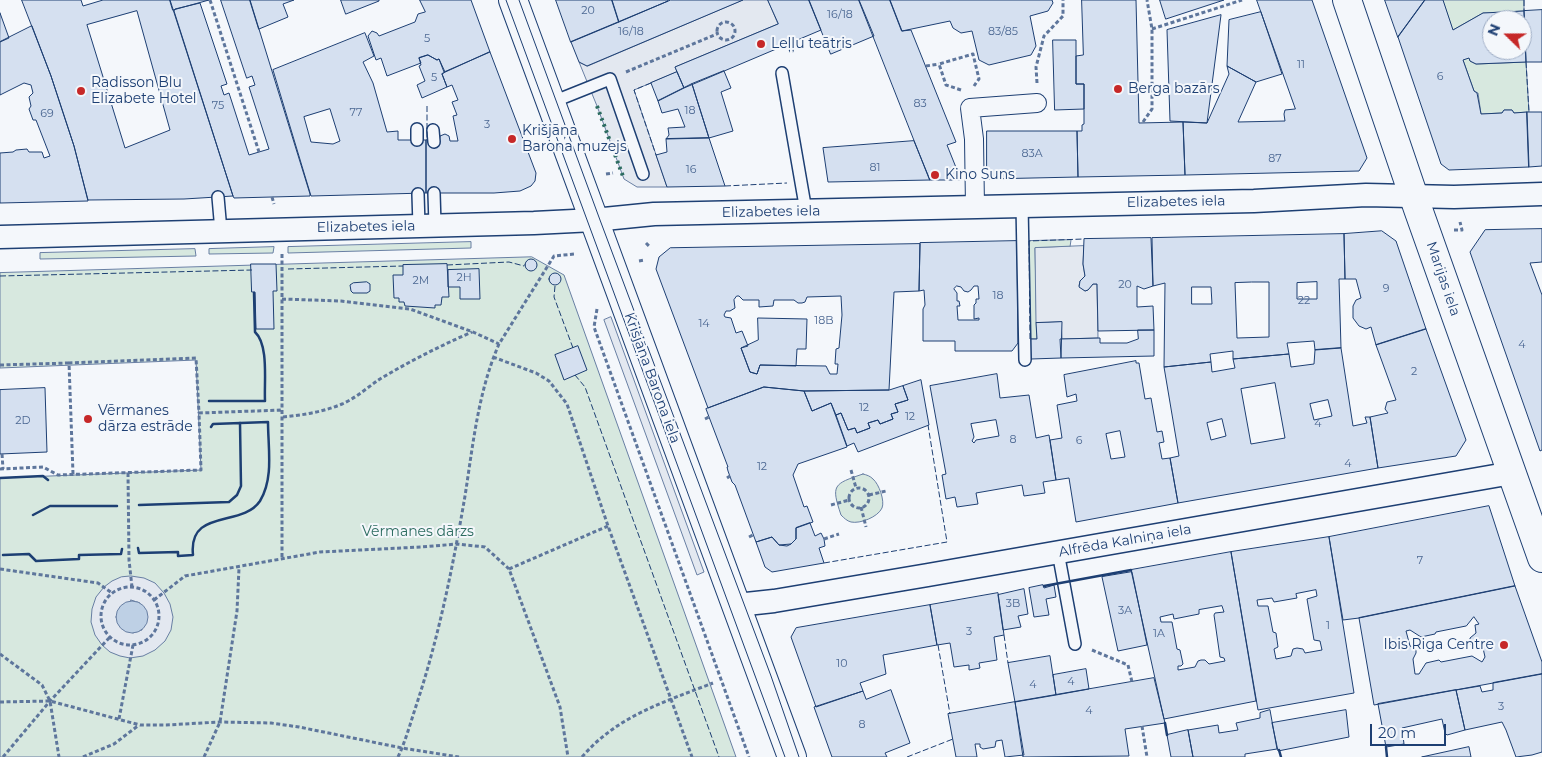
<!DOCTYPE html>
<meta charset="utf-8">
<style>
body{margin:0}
#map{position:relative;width:1542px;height:757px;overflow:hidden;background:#f4f7fb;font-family:Montserrat,sans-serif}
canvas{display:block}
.north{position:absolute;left:1482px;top:10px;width:50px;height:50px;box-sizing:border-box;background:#f4f7fb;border:1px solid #9eadc5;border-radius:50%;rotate:292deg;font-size:14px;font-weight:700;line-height:20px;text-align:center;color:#1d3f73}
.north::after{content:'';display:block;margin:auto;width:18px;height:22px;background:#c62828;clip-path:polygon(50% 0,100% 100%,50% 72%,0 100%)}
.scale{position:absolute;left:1370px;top:724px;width:76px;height:22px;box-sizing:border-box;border:2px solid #1d3f73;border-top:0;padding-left:6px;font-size:15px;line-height:18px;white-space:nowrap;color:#1d3f73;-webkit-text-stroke:4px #f4f7fb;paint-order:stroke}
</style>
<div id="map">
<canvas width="1542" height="757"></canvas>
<div class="north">N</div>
<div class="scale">20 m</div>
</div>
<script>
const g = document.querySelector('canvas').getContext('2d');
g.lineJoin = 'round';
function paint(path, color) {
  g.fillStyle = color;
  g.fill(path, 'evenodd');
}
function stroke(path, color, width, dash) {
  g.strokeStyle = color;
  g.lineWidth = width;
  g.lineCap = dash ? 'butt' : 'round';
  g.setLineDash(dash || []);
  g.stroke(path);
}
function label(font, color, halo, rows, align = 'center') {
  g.font = font + ' Montserrat,sans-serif';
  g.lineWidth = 4;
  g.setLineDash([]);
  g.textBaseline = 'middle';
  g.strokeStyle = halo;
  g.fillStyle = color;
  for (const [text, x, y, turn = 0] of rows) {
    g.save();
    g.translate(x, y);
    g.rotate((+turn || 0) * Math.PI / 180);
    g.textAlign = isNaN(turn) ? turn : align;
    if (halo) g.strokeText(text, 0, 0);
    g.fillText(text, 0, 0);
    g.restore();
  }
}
const green = new Path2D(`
 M1443 0H1524V11L1483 13 1453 30Z
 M1469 58 1470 61 1476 64 1526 62 1529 112 1514 113 1512 110H1504L1502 113 1481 114 1478 93 1474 91 1463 60Z
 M1071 240 1070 247 1035 248 1037 339H1030L1029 241Z
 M471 242V248L288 253V247Z
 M274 247 273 253 209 254V249Z
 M195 249 196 256 40 259V253Z
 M532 257 564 275 736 757H0V478L201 470 196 360 0 368V273Z
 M863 474C867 475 870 476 873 479 879 484 885 501 882 508 878 517 860 524 851 522 847 521 844 518 841 515 831 485 833 484 863 474Z`);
paint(green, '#d7e8df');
stroke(green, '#687fa3', 1);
const parking = new Path2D(`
 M743 0H768L778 24 675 67 677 72 634 90 667 187H637L624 179 597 106 579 62 587 66Z
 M1084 246 1083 264 1085 276 1080 281 1079 286 1085 291 1088 290 1093 284H1097L1098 338 1062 339 1061 322 1036 323 1035 248Z
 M611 317 704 572 697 575 604 320Z
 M131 576 144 578 155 583 164 593 170 604 173 617 171 630 165 641 155 650 143 656 130 658 120 656 110 652 102 645 95 635 91 622 92 609 96 597 104 587 112 581 121 577ZM131 600 140 603 142 630 133 633Z`);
paint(parking, '#e3e8f0');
stroke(parking, '#687fa3', 1);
const water = new Path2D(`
 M116 617a16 16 0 1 1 32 0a16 16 0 1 1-32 0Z`);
paint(water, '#bed0e5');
stroke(water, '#687fa3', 1);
const building = new Path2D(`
 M22 0H81L83 6 103 0H170L233 196 184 199 88 200 74 146 51 76ZM137 11 170 130 125 148 87 25Z
 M170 0H209L173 10Z
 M221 0H250L310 194V196L234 198 233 196 174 11 175 9 200 3 227 84 221 86 224 95 229 93 249 155 269 149 249 87 255 85 252 76 247 78Z
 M250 0H294L283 4 288 17 259 29Z
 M341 0H379V1L346 14Z
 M420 0H471L490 52 444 72 439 59 437 60 428 55 419 58 421 63 387 76 381 58 376 60 368 36 372 31 377 33 379 36 415 22 418 14 425 12Z
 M556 0H612L619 22 571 42Z
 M612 0H668V1L619 22Z
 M671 0H743L587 66 579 62 571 42Z
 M768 0H809L821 30 684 88 675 67 778 24Z
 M809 0H859L874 36 831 54Z
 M859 0H890L902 31 911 30 956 142 947 145 961 180H930Z
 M890 0H1052L1053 3 1048 11 1030 16 1036 46 1031 55 989 65 979 60 972 31 961 33 953 28 950 21 902 31Z
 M1082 0H1136L1139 123 1183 122 1185 175 1078 177 1077 131H1082V125L1084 124V84H1076V56L1083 55Z
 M1160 0H1224L1166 19Z
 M1257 0H1312L1367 158 1359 171 1185 175 1183 122 1207 123 1229 74 1227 66 1256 82 1238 122 1285 121 1284 114 1285 110 1295 109Z
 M1385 0H1425L1398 37Z
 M1425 0H1443L1453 30 1483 13 1524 11 1526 62 1476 64 1470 61 1469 58 1463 60 1474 91 1477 93 1481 114 1502 113 1504 110H1512L1514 113 1527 112 1529 167 1449 170 1441 164 1398 37ZM1492 20H1522V50H1492Z
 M1542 10V62H1526L1524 11Z
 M1261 12 1282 74 1256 82 1227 66 1229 20Z
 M0 13 9 38 0 42Z
 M1221 15 1207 123 1170 121 1167 30Z
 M32 26 51 76 74 146 88 201 0 203V153L13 152 16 150 27 149 29 152H42L44 158 50 156 36 120H33L29 109 31 106 29 97 33 93 31 85 24 83 0 95V42Z
 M365 33 374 56 363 62 373 83 387 132 398 131V140H426V193L311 196 273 70ZM330 109 340 141 333 144 311 142 304 117Z
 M1053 40H1076V84H1084V109L1055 110Z
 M490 52 536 173 535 181 531 186 520 191 494 193H426V140L428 139V142H439L440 136 445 134 449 136 450 141H458L453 116 457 115 452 102 458 100 452 85 447 87 442 74Z
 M428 55 437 60 439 59 445 72 442 74 447 87 422 98 417 85 425 81 419 66 421 65 419 58Z
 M724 71 731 88 721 92 733 131 709 138 692 84Z
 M677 72 684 88 658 101 651 83Z
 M692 84 709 138 666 139 669 135 668 128 685 127 678 109 662 113 658 101Z
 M1527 112H1542V166L1529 167Z
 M987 131H1077L1078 177 987 179Z
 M709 138 725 186 667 187 656 155 667 152 666 139Z
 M914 141 930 180 828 182 823 148Z
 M1542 229V262L1530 263 1542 295V450L1540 451 1470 252 1485 230Z
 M1382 231 1396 241 1426 329 1376 345 1371 327 1366 329 1359 326 1353 318V306L1356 300 1361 298 1356 279H1345L1344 234Z
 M1344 234 1345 279H1339L1341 348 1315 350 1314 341 1287 343 1289 354 1233 359V351L1210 354 1211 362 1164 367 1165 283 1153 286 1152 238ZM1252 282H1269V337L1237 338 1235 283ZM1317 282V299H1297V283ZM1192 287H1211L1212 304H1192Z
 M1151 238 1153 286 1144 289 1137 286V307L1153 306 1154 330 1098 331 1097 284H1093L1088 290 1085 291 1079 287 1080 281 1085 276 1083 264 1084 239Z
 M1017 241 1018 343 1012 351H955V341H923V309L925 305 924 290 919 291 920 243ZM957 286 961 287 964 291 968 292 971 290 974 286H978L979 299H976V303L974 305V319L979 318V320H958L957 306H960L959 301H957V293L954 289Z
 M920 244 919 291 894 292 889 390 804 391 764 387 708 408 656 269 659 257 670 248ZM737 296H739L743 300H759V307L773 306 774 300H794L798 303H802L805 302 807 297 841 296 842 315 839 348 836 349 835 364H838L837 374H830L826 366 760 365 757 374 750 372 741 348 748 346 742 331 736 333 731 318 725 317 724 315 726 311H730L735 308 734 300Z
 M525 265a6 6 0 1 1 12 0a6 6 0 1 1-12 0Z
 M251 264H276L277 291H273L274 329H256L255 292H252Z
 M447 264 449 297H442L441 305H435V308L405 306 404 302H399V298H394L393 275H403V265Z
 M479 269 480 299H460V287H448V270Z
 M549 279a6 6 0 1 1 12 0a6 6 0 1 1-12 0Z
 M367 282 370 284V291L367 293H353L351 291 350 285 353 283Z
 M758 318 807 319 806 349H797L796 366 760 365 757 374 750 372 741 348 758 340Z
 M1062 322 1061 358 1031 359 1030 339H1037L1036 323Z
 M1426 329 1466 440 1456 456 1378 468 1370 417 1388 413 1385 409 1387 402 1396 400 1376 345Z
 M1138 330H1154V356L1061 358 1060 339 1100 338V343H1127L1138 339Z
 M578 346 587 370 564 380 555 355Z
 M1341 348 1353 426 1367 423 1365 417H1370L1378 468 1178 503 1170 458 1179 456 1164 367 1211 362 1212 372 1235 368 1233 359 1289 354 1291 367 1314 364 1315 350ZM1275 383 1285 438 1251 444 1241 389ZM1328 400 1332 416 1314 420 1310 404ZM1222 419 1226 436 1211 440 1207 423Z
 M1136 361V363H1139L1145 399 1151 398 1157 432 1162 431 1164 442 1159 443 1162 459 1170 458 1178 503 1076 522 1069 478 1056 480 1050 440 1062 438 1057 405 1077 401 1076 394 1067 397 1064 375ZM1120 431 1125 457 1111 459 1106 434Z
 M997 374 1000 398 1029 395 1036 438 1049 435 1056 480 1043 482 1045 493 1024 496 1022 485 976 493 978 504 957 507 955 497 946 499 942 475 946 474 930 386ZM996 420 999 436 976 440 974 443 972 441 974 437 971 424Z
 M921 380 929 425 858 452 854 443 847 446 836 415 841 413 848 430 855 428 857 433 870 428 868 423 878 420 880 424 893 419 891 414 898 412 895 404 908 400 903 386Z
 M903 386 908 400 895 404 898 412 891 414 893 419 880 424 878 420 868 423 870 428 857 433 855 428 848 430 841 413 836 415 831 403 812 411 804 391 889 390Z
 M764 387 804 391 812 411 831 403 847 447 798 464 793 475 804 507 807 506 813 522 796 528V539L791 544 787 546 779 545 772 537 756 542 735 485 732 482 728 471 727 467H728L706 409Z
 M45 388 47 452 0 454V390Z
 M1489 506 1515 586 1359 618 1343 620 1329 537Z
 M810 523 815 536 821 533 824 539 825 546 819 548 824 563 772 572 765 567 756 542 772 537 779 545 791 544 796 539V528Z
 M1329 537 1354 693 1258 710 1231 552ZM1316 590 1317 596 1307 599 1314 640 1320 641 1322 650 1305 653 1303 649 1297 648 1293 649 1291 656 1276 659 1274 649 1278 647 1276 633 1273 632 1268 606H1258L1257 600 1272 598 1274 602 1297 598 1296 594Z
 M1231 552 1256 701 1164 719 1131 570ZM1222 606 1224 612 1215 613 1214 615 1220 657 1224 658 1225 661 1209 664 1205 660H1201L1198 661 1195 667 1178 670V666H1181L1183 664 1180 650 1177 649 1172 622H1161L1160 617 1173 614 1174 619 1199 614V610Z
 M1132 572 1147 645 1118 651 1102 577Z
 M1043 585 1044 588 1054 585 1056 597 1046 599 1049 615 1034 617 1029 588Z
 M1515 586 1542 662V674L1374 705 1359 618ZM1474 617 1479 624 1475 625 1476 633 1470 638V644L1475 648H1483L1485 657 1482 662 1472 656 1441 662 1439 660 1426 663 1419 674H1415L1413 659 1416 653V651L1415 648 1410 646 1406 631 1410 630 1421 637 1435 634 1436 632 1466 626Z
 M1024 589 1028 614 1018 616 1021 627 1003 630 998 595Z
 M998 593 1004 635 994 637 997 660 979 663 980 668 969 670V665L954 667 950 643 937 645 930 605Z
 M930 605 937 645 883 655 886 674 860 683 863 691 816 707 791 637 796 628Z
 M1050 656 1056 695 1015 702 1008 663Z
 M1086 669 1089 689 1056 695 1053 675Z
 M1542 674V752L1532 755 1516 757 1506 730 1502 722 1465 730 1456 690 1480 686 1482 692 1493 690V683Z
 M1154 678 1165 723 1125 729 1129 756 1023 757 1015 702Z
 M891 690 910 743 885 753 887 757H832L814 707 863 691 866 699Z
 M1456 690 1465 730 1447 735 1445 733 1442 719 1402 728 1404 744 1386 747 1378 704Z
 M1015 702 1024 755 1005 757 1002 740 996 741 995 747 983 749 980 747V744H975L977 757H956L948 714Z
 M1270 710 1277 749 1245 754V757H1193L1188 730 1218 725 1219 733 1238 730 1236 723 1260 718V713Z
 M1346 710 1349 737 1278 751 1272 723Z
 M1188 730 1193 757H1171L1167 735Z
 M1469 747 1471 757H1422Z`);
paint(building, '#d5e0f0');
stroke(building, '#1d3f73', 1);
const service = new Path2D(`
 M782 73 806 211
 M550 103 610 79 643 174
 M417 129V140
 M433 130 434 142
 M434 193 435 225
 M418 194 419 226
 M218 197 221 231
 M1022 205 1025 360
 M1058 552 1075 644`);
const pedestrian = new Path2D(`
 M975 207 974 139 970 108 1037 103`);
const minor = new Path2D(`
 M0 237 534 223 594 220 654 214 1254 201 1366 195 1454 197 1542 194
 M737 605 774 601 928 575 1512 473`);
const tertiary = new Path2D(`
 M513 0 792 757`);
const primary = new Path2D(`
 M1347 0 1418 209 1542 558`);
stroke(service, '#1d3f73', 14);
stroke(pedestrian, '#1d3f73', 20);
stroke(minor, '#1d3f73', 25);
stroke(tertiary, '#1d3f73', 30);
stroke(primary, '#1d3f73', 30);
stroke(new Path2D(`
 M210 0 259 152
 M717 31a9 9 0 1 1 18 0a9 9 0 1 1-18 0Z
 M1152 29 1242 0
 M926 66 939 64
 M626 72 717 34
 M1037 83 1036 67 1044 36 1063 16V0
 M961 90 946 85 939 64 973 54 979 79 974 86
 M1143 122 1152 109V29L1147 0
 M606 174 613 173
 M272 197 274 204
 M1454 230H1462L1460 222
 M646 243 650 247
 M282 254V558
 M639 261 645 260
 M282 299 341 301 410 309 473 332 499 344
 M597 309 594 327 749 757
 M493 357 536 373 549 381 567 404 608 526 692 757
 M0 365 69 363
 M283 417C303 415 323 412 342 404 356 398 368 387 380 379 410 361 440 346 472 332
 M705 419 709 417
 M2 454 3 469
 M0 469 43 467 58 475 201 470 199 413 282 410
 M851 470 856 488
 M128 473 129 560 132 587
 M73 474 69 363 196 358 199 413
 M727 478 730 476
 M849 498a10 10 0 1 1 20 0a10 10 0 1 1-20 0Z
 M869 495 886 491
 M831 505 849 500
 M861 507 866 527
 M749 537 753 535
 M824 539 839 534
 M0 569 98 583 112 593
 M509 569 608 526
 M101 616a29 29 0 1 1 58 0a29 29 0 1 1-58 0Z
 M154 600 185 576 320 552 421 547 457 544 485 547 509 569 560 707 568 757
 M1092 650 1128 665 1132 682
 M0 654 42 685 50 701 59 757
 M0 702 50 701 140 725H166L220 722 271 723 299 727 402 748 459 757
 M119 719 133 645
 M1142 726 1147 757
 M3 757 50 701 110 637
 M83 757 114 744 139 725
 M204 757 220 722 237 611 239 568
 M398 757C406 740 411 721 417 703 439 636 453 566 465 496 473 445 478 392 499 344L554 256 575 254
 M582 757C617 716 664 702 713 683`), '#5e769c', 3, [4, 2.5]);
stroke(service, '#f4f7fb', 11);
stroke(pedestrian, '#f4f7fb', 18);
stroke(minor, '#f4f7fb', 22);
stroke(tertiary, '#f4f7fb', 28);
stroke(primary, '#f4f7fb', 28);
stroke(new Path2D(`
 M506 0 785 757
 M519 0 600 220 771 676 799 757`), '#1d3f73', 1);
stroke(new Path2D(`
 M597 106 624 179`), '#2c6c60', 4, [2.5, 4]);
stroke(new Path2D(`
 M1524 0V11
 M1526 62 1529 112
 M651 83 634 90 656 155
 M427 106V140
 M725 186 787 183
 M447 265 509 262 524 266
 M288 269 403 266
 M0 276 252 270
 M555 286 554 297 573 348
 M1030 339 1029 241 1084 239
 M575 375 585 387 719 757
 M824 563 947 542 928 425
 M1004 635 1008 663
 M938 645 950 714
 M907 757 953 739`), '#1d3f73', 1, [6, 2.5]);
stroke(new Path2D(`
 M209 401H265C264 382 269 345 255 332L254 293
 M0 478 43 476 48 480
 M139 505 229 502 237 495 241 486 240 423
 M33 515 50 506H117
 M138 548 139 553 178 552V556L193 555C188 508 242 528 260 501 274 478 268 448 268 422L213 424 211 427
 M3 555 29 554 36 561 79 559V555L121 554 122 549
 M1044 586 1131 570
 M1165 723 1167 735
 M1386 747 1387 757
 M1279 750 1281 757`), '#1d3f73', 2.5);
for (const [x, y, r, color] of [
 [761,44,5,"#c62828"],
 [1118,89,5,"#c62828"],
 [81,91,5,"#c62828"],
 [512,139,5,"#c62828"],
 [935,175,5,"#c62828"],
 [88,419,5,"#c62828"],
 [1504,645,5,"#c62828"]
]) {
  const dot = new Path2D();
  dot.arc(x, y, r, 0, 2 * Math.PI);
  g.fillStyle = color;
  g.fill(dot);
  stroke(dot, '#f4f7fb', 2);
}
label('11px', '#4b6792', null, [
 ["20",588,11],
 ["16/18",840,15],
 ["16/18",631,32],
 ["83/85",1003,32],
 ["5",427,39],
 ["11",1301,65],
 ["6",1440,77],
 ["5",434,78],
 ["83",920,104],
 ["75",218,106],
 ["18",690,111],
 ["77",356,113],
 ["69",47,114],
 ["3",487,125],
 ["83A",1032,154],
 ["87",1275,159],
 ["81",875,168],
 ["16",691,170],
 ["2H",464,278],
 ["2M",421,281],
 ["20",1125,285],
 ["9",1386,289],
 ["18",998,296],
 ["22",1304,301],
 ["18B",824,321],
 ["14",704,324],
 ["4",1522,345],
 ["2",1414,372],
 ["12",864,408],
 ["12",910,417],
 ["2D",23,421],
 ["4",1318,424],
 ["8",1013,440],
 ["6",1079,441],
 ["4",1348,464],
 ["12",762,467],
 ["7",1420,561],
 ["3B",1013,604],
 ["3A",1125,611],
 ["1",1328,626],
 ["3",969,632],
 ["1A",1159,634],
 ["10",842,664],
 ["4",1071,682],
 ["4",1033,685],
 ["3",1501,707],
 ["4",1089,711],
 ["8",862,725]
]);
label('14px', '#1d3f73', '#f4f7fb', [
 ["Leļļu teātris",771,44],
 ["Radisson Blu",91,83],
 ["Elizabete Hotel",91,99],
 ["Berga bazārs",1128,89],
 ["Krišjāņa",522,131],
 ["Barona muzejs",522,147],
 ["Kino Suns",945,175],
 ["Vērmanes",98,411],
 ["dārza estrāde",98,427],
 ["Ibis Riga Centre",1494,645,"right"]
], 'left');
label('14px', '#1d3f73', '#f4f7fb', [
 ["Elizabetes iela",1176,202,-1],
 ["Elizabetes iela",771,212,-1],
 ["Elizabetes iela",366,227,-1],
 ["Marijas iela",1443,279,71],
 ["Krišjāņa Barona iela",652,378,70],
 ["Alfrēda Kalniņa iela",1125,541,-10]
]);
label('14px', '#2c6c60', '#f4f7fb', [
 ["Vērmanes dārzs",418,532]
]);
</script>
